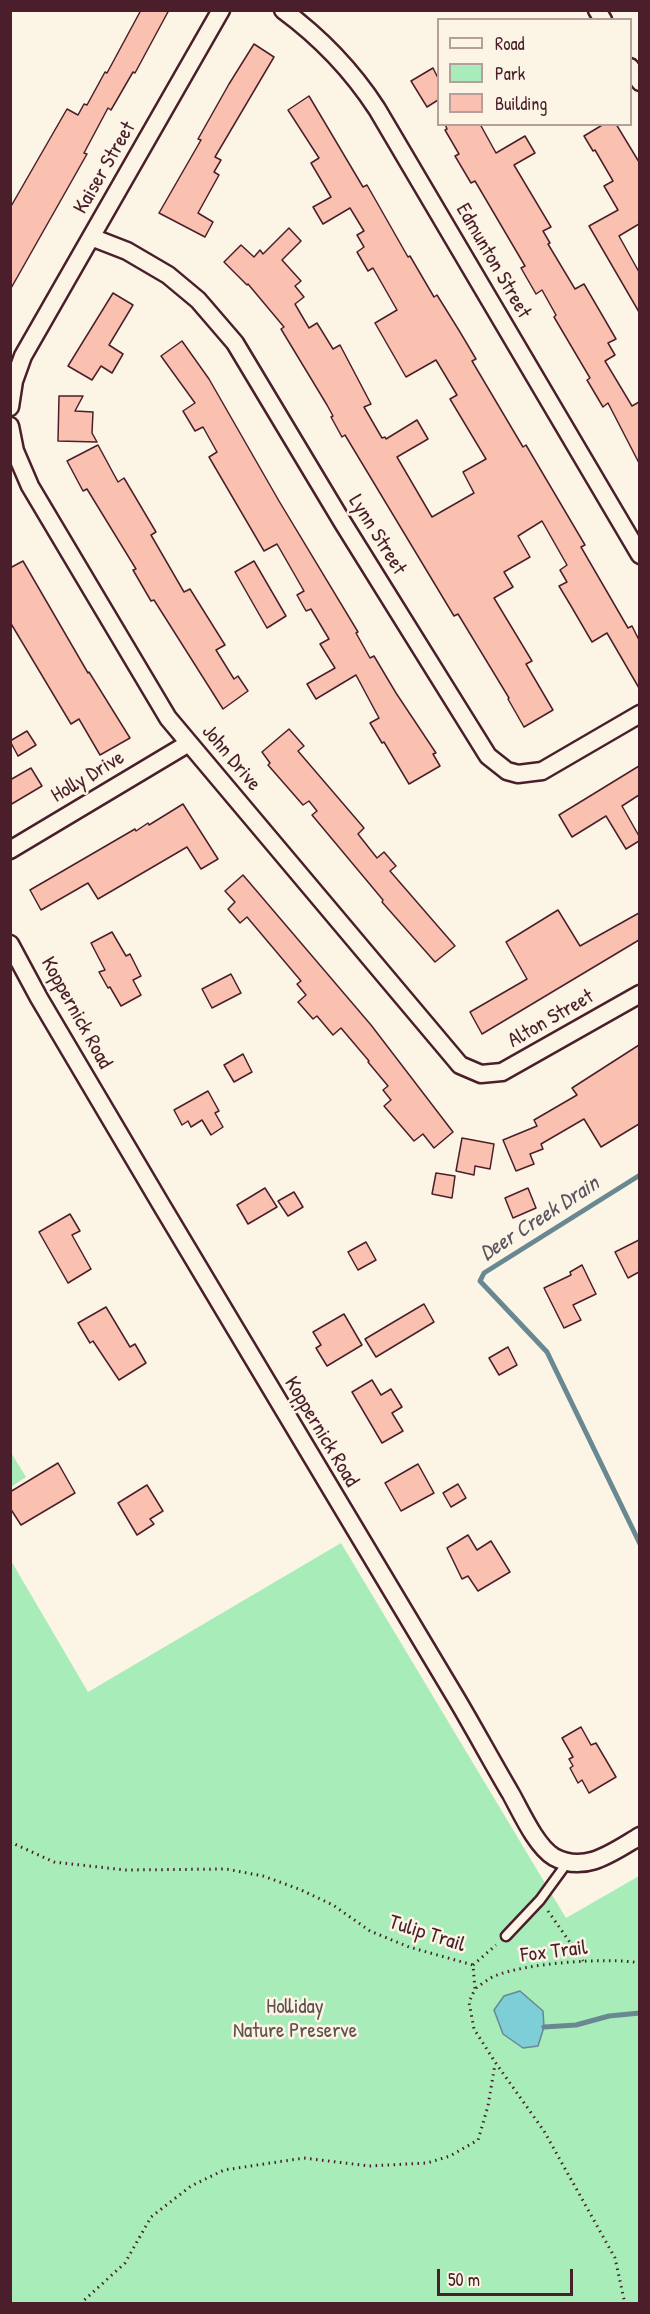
<!DOCTYPE html>
<style>
body{margin:0}
#map{position:relative;width:650px;height:2314px;overflow:hidden;background:#fcf5e5;font-family:"Patrick Hand",sans-serif}
canvas{display:block}
.frame{position:absolute;inset:0;border:12px solid #4a1f2b;pointer-events:none}
.legend{position:absolute;left:437px;top:18px;width:195px;height:108px;box-sizing:border-box;background:#fcf5e5;border:2px solid #b59f9b;margin:0;padding:8px 10px;list-style:none;font-size:18px;color:#4a1f2b}
.legend li{display:flex;align-items:center;gap:12px;height:30px}
.legend b{width:30px;border:2px solid #b59f9b}
.scale{position:absolute;left:437px;top:2269px;width:136px;height:27px;box-sizing:border-box;border:3px solid #4a1f2b;border-top:0;padding-left:8px;font-size:18px;line-height:21px;white-space:nowrap;color:#4a1f2b;-webkit-text-stroke:4px #fcf5e5;paint-order:stroke}
</style>
<div id="map">
<canvas width="650" height="2314"></canvas>
<div class="frame"></div>
<ul class="legend">
<li><b style="height:8px;background:#fcf5e5"></b>Road</li>
<li><b style="height:16px;background:#a8edb9"></b>Park</li>
<li><b style="height:16px;background:#fac1b0"></b>Building</li>
</ul>
<div class="scale">50 m</div>
</div>
<script>
const g = document.querySelector('canvas').getContext('2d');
g.lineJoin = 'round';
function paint(path, color) {
  g.fillStyle = color;
  g.fill(path, 'evenodd');
}
function stroke(path, color, width, dash) {
  g.strokeStyle = color;
  g.lineWidth = width;
  g.lineCap = dash ? 'butt' : 'round';
  g.setLineDash(dash || []);
  g.stroke(path);
}
function label(font, color, halo, rows, align = 'center') {
  g.font = font + ' "Patrick Hand",sans-serif';
  g.lineWidth = 5;
  g.setLineDash([]);
  g.textBaseline = 'middle';
  g.strokeStyle = halo;
  g.fillStyle = color;
  for (const [text, x, y, turn = 0] of rows) {
    g.save();
    g.translate(x, y);
    g.rotate((+turn || 0) * Math.PI / 180);
    g.textAlign = isNaN(turn) ? turn : align;
    if (halo) g.strokeText(text, 0, 0);
    g.fillText(text, 0, 0);
    g.restore();
  }
}
paint(new Path2D(`
 M10 1451 26 1477 11 1487H10Z
 M341 1543 566 1918 639 1876V2303H11L10 1559 88 1692Z`), '#a8edb9');
const water = new Path2D(`
 M520 1991 543 2011 544 2027 538 2046 523 2048 503 2034 494 2010 504 1996Z`);
paint(water, '#7dced6');
stroke(water, '#698892', 1.5);
stroke(new Path2D(`
 M640 1175 484 1273 480 1281 547 1352 640 1544
 M544 2027 576 2025 609 2016 640 2013`), '#698892', 5);
const building = new Path2D(`
 M141 10H169L135 73 133 72 111 110 108 108 84 153 87 154 10 290V208L67 109 78 115 84 104 87 105 105 72 107 73Z
 M254 44 274 57 215 157 221 160 214 172 219 175 198 213 213 222 205 237 159 213 201 140 198 139 229 84Z
 M433 68 438 78V100L427 107 411 81Z
 M309 96 363 187 367 185 408 257 410 256 434 297 437 295 460 332 476 359 472 361 523 447 526 445 585 545 581 547 628 628 632 626 639 640V688L607 633 592 642 571 606 559 586 567 582 560 570 567 565 542 521 518 536 530 557 504 572 513 587 494 598 532 661 526 664 553 710 524 727 508 699 509 698 458 614 454 616 345 435 342 437 331 417 333 416 327 405 281 329 284 327 248 284 247 285 224 262 241 245 254 257 260 250 263 254 289 228 301 241 282 260 301 281 295 286 304 297 295 304 309 328 317 323 333 349 340 345 371 404 364 407 382 438 385 437 386 439 417 420 428 439 397 457 432 517 474 493 463 472 486 459 450 399 457 395 436 360 406 377 375 323 397 310 373 268 368 271 357 252 364 247 357 235 364 231 350 208 323 224 313 207 331 197 311 163 319 158 288 110Z
 M445 124H480L496 153 525 136 535 153 514 165 551 227 543 231 550 243 548 244 575 289 584 284 605 320 616 339 608 343 615 355 605 361 632 406 639 402V463L608 403 603 407 587 380 590 378 554 317 556 315 542 290 536 294 521 268 525 266 475 181 471 183 455 156 459 154 445 130 447 129Z
 M604 124H616L639 162V224L619 236 639 272V312L589 226 618 210 604 186 613 181 595 150 593 151 584 136Z
 M113 293 133 305 109 345 123 354 112 373 101 366 92 380 68 366Z
 M182 341 209 379 279 501 358 632 356 633 370 658 374 656 396 693 436 753 433 754 440 766 409 784 384 742 382 743 370 723 379 718 356 675 316 699 307 684 335 668 320 644 329 639 311 609 306 611 297 595 304 591 277 544 264 551 209 457 217 452 203 427 195 431 183 411 195 403 161 356Z
 M59 396H83L75 411 93 412 92 433 97 442 58 441Z
 M98 445 118 482 124 478 156 532 151 535 184 592 190 589 225 645 216 650 234 679 238 676 248 691 223 709 154 600 151 601 133 570 136 569 87 489 83 491 67 461Z
 M23 561 88 673 89 672 130 738 100 755 79 719 71 724 10 622V568Z
 M254 561 286 616 267 628 235 572Z
 M289 729 304 746 298 751 364 828 358 834 377 858 384 852 396 866 390 871 455 946 435 962 382 902 383 900 312 815 317 811 309 801 303 805 268 765 270 763 262 752Z
 M27 731 36 745 18 756 10 741Z
 M639 766V795L622 806 639 836V841L626 849 606 816 572 837 559 815Z
 M31 768 42 786 10 805V780Z
 M183 804 218 859 201 869 187 847 98 899 88 883 41 910 30 890 135 829 136 831 148 823 149 825Z
 M243 875 371 1025 453 1132 434 1148 423 1134 414 1141 384 1106 391 1100 383 1090 388 1086 368 1062 369 1061 341 1028 333 1035 317 1016 313 1019 298 1002 306 995 297 984 301 981 247 917 240 923 228 909 235 902 225 891Z
 M558 910 580 946 639 913V940L482 1034 470 1012 527 979 506 942Z
 M112 932 126 956 130 954 141 976 133 980 141 995 121 1006 110 987 108 988 99 972 105 970 91 943Z
 M231 974 241 993 212 1008 202 989Z
 M639 1045V1124L601 1147 584 1119 541 1144 543 1149 530 1154 534 1164 516 1171 503 1140 537 1126 534 1120 577 1095 572 1088Z
 M243 1054 252 1072 234 1082 224 1065Z
 M208 1091 219 1111 215 1113 223 1127 211 1135 202 1120 191 1127 188 1121 182 1125 174 1110Z
 M462 1138 494 1144 490 1169 475 1166 474 1175 456 1171Z
 M436 1173 455 1176 452 1198 432 1194Z
 M265 1188 277 1207 248 1224 237 1205Z
 M528 1188 536 1208 513 1218 505 1198Z
 M294 1192 303 1207 288 1216 278 1201Z
 M70 1214 80 1231 72 1235 91 1269 68 1283 39 1232Z
 M639 1240V1272L628 1278 615 1252Z
 M366 1242 376 1260 358 1270 348 1252Z
 M582 1265 596 1294 573 1305 581 1320 564 1328 544 1288 571 1275 570 1272Z
 M424 1304 434 1322 376 1357 365 1339Z
 M106 1307 130 1347 135 1344 146 1363 119 1380 93 1341 90 1343 78 1323Z
 M344 1314 362 1345 327 1366 316 1348 321 1345 313 1332Z
 M508 1347 517 1365 499 1375 489 1358Z
 M372 1380 381 1395 391 1389 402 1407 392 1413 403 1431 382 1443 352 1392Z
 M58 1463 75 1493 21 1525 10 1508V1492Z
 M418 1464 434 1493 401 1511 385 1483Z
 M458 1484 466 1498 451 1507 443 1493Z
 M147 1485 163 1511 150 1519 154 1524 137 1535 118 1503Z
 M468 1535 477 1550 491 1541 510 1572 478 1591 468 1576 462 1579 447 1548Z
 M581 1727 591 1745 596 1743 616 1777 589 1793 582 1780 578 1783 570 1768 573 1766 569 1759 573 1757 562 1738Z`);
paint(building, '#fac1b0');
stroke(building, '#4a1f2b', 1.5);
const service = new Path2D(`
 M506 1936 540 1900 567 1863`);
const minor = new Path2D(`
 M283 10C321 38 351 69 377 109L640 555
 M597 10 603 20
 M630 67 640 82
 M91 237 127 251 168 275 198 300 235 343 343 523 488 756 507 771 518 774 542 771 640 714
 M10 407 14 381 23 356 221 10
 M10 426 15 451 30 486 168 718 460 1065 481 1074 502 1072 640 994
 M10 850 189 743
 M10 944 39 998C177 1232 316 1466 456 1698 475 1730 492 1762 511 1794 521 1812 536 1846 554 1857 585 1874 613 1852 640 1836`);
stroke(service, '#4a1f2b', 13);
stroke(minor, '#4a1f2b', 21);
stroke(new Path2D(`
 M10 1842 54 1862 125 1870 226 1869 263 1876 299 1889 333 1905 370 1931 409 1947 473 1965 475 1989 469 2002 474 2029 495 2062 544 2131 615 2258 625 2304
 M548 1911 583 1961
 M473 1965 496 1945
 M476 1988C482 1984 489 1978 495 1976 525 1963 608 1957 640 1963
 M80 2304 125 2263 151 2217 191 2186 224 2170 304 2158 369 2166 427 2163 450 2156 478 2140 488 2106 495 2064`), '#4a1f2b', 3, [1.5, 4.5]);
stroke(service, '#fcf5e5', 8);
stroke(minor, '#fcf5e5', 16);
label('21px', '#4a1f2b', '#fcf5e5', [
 ["Kaiser Street",105,168,-60],
 ["Edmunton Street",493,261,60],
 ["Lynn Street",377,535,58],
 ["John Drive",231,758,50],
 ["Holly Drive",88,777,-31],
 ["Koppernick Road",76,1013,61],
 ["Alton Street",551,1019,-30],
 ["Koppernick Road",321,1432,59],
 ["Tulip Trail",427,1934,18],
 ["Fox Trail",554,1952,-7]
]);
label('21px', '#62524e', '#fcf5e5', [
 ["Holliday",295,2007],
 ["Nature Preserve",295,2031]
]);
label('italic 22px', '#59545e', '#fcf5e5', [
 ["Deer Creek Drain",540,1219,-33]
]);
</script>
